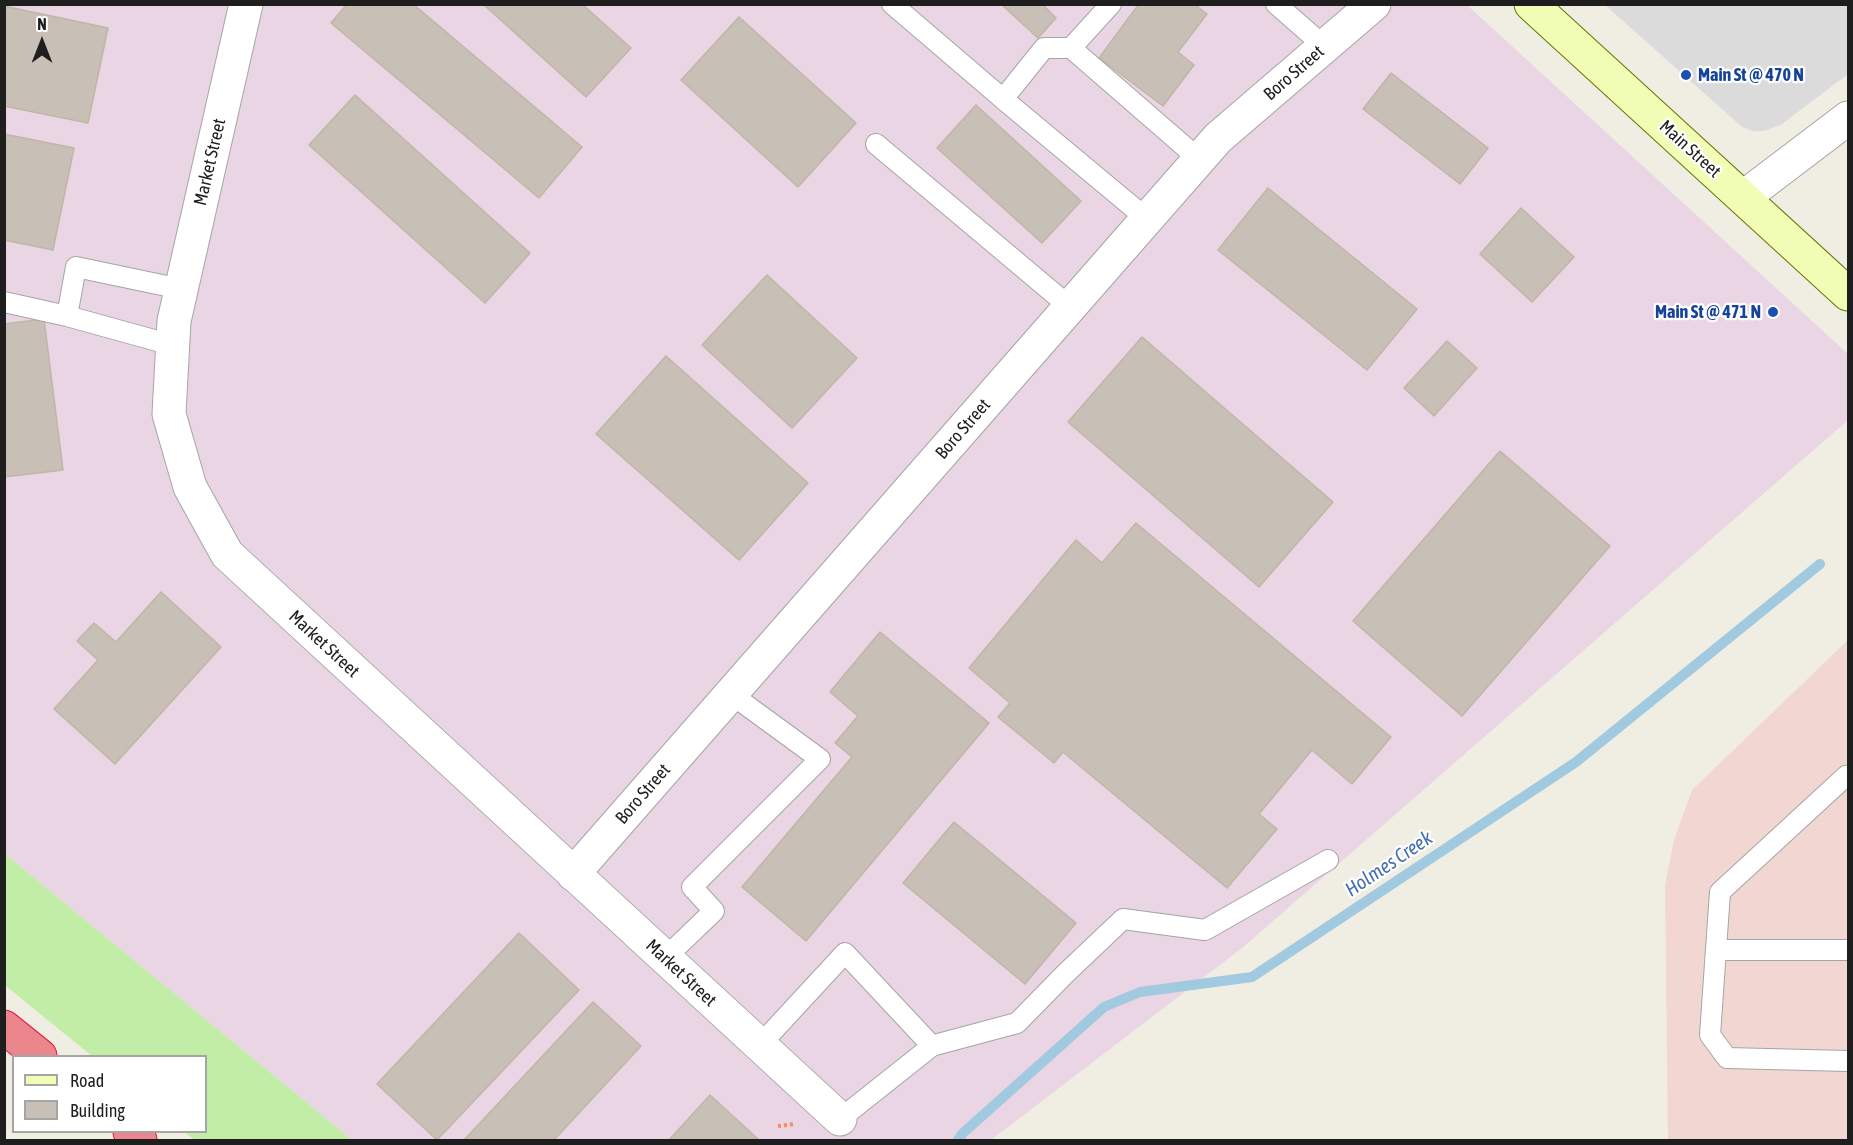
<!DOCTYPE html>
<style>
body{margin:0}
#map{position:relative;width:1853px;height:1145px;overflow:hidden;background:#f0ede3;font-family:"Asap Condensed",sans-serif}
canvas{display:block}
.frame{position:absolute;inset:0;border:6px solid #1e1e1e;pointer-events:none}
.legend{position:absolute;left:12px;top:1055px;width:195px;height:78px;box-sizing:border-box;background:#fff;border:2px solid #a5a5a5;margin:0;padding:8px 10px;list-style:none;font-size:18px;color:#1e1e1e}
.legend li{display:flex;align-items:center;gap:12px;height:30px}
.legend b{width:30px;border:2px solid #a5a5a5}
.north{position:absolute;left:12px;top:12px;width:60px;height:60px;-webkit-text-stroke:4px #fff;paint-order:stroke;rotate:0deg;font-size:16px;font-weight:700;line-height:24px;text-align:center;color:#1e1e1e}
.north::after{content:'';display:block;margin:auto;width:21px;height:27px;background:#1e1e1e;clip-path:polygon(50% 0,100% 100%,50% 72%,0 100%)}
</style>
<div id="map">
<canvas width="1853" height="1145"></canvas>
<div class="frame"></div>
<ul class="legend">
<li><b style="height:8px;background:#f1fdb4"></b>Road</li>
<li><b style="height:16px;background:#c8c0b6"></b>Building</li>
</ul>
<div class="north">N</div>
</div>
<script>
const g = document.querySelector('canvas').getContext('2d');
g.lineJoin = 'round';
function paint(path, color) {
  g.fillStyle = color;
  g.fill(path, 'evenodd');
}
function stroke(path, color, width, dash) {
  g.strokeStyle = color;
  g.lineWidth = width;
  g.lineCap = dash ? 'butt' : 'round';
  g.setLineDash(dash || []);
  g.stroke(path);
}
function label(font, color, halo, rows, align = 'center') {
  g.font = font + ' "Asap Condensed",sans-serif';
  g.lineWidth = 4.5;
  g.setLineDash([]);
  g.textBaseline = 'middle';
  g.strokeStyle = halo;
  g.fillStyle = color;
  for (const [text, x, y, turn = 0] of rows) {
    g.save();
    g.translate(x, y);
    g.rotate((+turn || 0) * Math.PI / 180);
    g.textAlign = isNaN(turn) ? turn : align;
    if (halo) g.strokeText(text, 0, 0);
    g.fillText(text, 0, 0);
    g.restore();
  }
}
paint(new Path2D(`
 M1605 5H1848V74L1782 124 1765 131H1753L1742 127Z`), '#dcdbdb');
paint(new Path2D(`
 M1848 640V1140H1668L1665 886 1674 840 1692 790Z`), '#f2d6d1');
paint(new Path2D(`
 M4 5H1467L1848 354V420L1242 948 991 1140H352L5 854Z`), '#e9d5e3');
paint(new Path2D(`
 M4 854H5L352 1140H195L184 1132H206V1056H92L7 987 4 985Z`), '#c1eda6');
stroke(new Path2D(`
 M958 1140 963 1133 1104 1007 1140 992 1252 977 1576 762 1820 564`), '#a1cae0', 10);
const building = new Path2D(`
 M347 4H413L582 147 539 198 331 23Z
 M483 4H582L631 48 586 97Z
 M1001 4H1042L1056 18 1038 38Z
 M1139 4H1194L1207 14 1178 52 1194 65 1163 106 1099 58Z
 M4 6 108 28 88 123 4 106Z
 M739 17 856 123 798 187 681 80Z
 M1391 73 1488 148 1460 184 1363 109Z
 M355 95 530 253 485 303 309 145Z
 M976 105 1081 201 1042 243 937 148Z
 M4 134 74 148 53 250 4 240Z
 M1268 188 1417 309 1367 370 1218 250Z
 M1521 208 1574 257 1532 302 1480 254Z
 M767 275 857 358 792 428 702 345Z
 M44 319 63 470 4 477V324Z
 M1142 337 1333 502 1259 587 1068 422Z
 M1447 341 1477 368 1434 416 1404 388Z
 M666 356 808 483 739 560 596 434Z
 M1500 451 1610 546 1462 716 1353 621Z
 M1136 523 1391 737 1352 784 1312 750 1259 814 1277 829 1227 888 1063 752 1054 763 998 717 1010 703 969 668 1076 540 1102 563Z
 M161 592 221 647 115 764 54 709 98 660 77 641 94 623 116 642Z
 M880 632 989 723 806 941 742 887 852 757 835 743 858 716 830 692Z
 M954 822 1076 923 1025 984 903 883Z
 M519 933 579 990 437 1140 377 1084Z
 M593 1002 641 1046 554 1140H464Z
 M710 1095 759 1140H669Z`);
paint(building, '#c8c0b6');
stroke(building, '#c2b5a5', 1.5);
const lane = new Path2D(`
 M892 4 1003 99
 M1111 4 1071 48H1044L1003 99 1147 219
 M1276 4 1325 47
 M1071 48 1200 160
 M876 144 1070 307
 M4 302 67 316 172 345
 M67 316 76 267 181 289
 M1848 777 1846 776 1720 892 1710 1035 1727 1058 1848 1061
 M1716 950H1848
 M665 958 714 911 692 887 820 759 731 694
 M760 1045 845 953 932 1046 840 1119
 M931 1046 1017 1023 1065 974 1123 919 1205 930 1328 860`);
const street = new Path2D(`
 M246 4 174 321 169 414 190 487 227 554 840 1119
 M1744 197 1848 118
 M573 874 1218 138 1374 4`);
const secondary = new Path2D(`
 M1531 4 1848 294`);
const highway = new Path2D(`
 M4 1027 40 1056
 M130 1132 140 1140`);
stroke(lane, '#a5a5a5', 22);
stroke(street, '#a5a5a5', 35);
stroke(secondary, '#5e7a00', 35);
stroke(highway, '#e51947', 35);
stroke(new Path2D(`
 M778 1126 795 1124`), '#ff8765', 4, [3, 3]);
stroke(lane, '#fff', 20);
stroke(street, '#fff', 33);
stroke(secondary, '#f1fdb4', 33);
stroke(highway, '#ec868d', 33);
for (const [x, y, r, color] of [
 [1686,75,6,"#1a4fb4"],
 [1773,312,6,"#1a4fb4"]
]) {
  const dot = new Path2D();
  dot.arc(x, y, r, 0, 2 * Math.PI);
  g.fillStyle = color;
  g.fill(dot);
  stroke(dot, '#fff', 2);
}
label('18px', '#1e1e1e', '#fff', [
 ["Boro Street",1294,73,-41],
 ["Main Street",1690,149,42],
 ["Market Street",210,162,-77],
 ["Boro Street",963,429,-49],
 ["Market Street",324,644,43],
 ["Boro Street",643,794,-49],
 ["Market Street",681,973,43]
]);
label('bold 18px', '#164399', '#fff', [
 ["Main St @ 470 N",1698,75],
 ["Main St @ 471 N",1761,312,"right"]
], 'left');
label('italic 20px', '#446fb3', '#fff', [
 ["Holmes Creek",1389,864,-34]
]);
</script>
